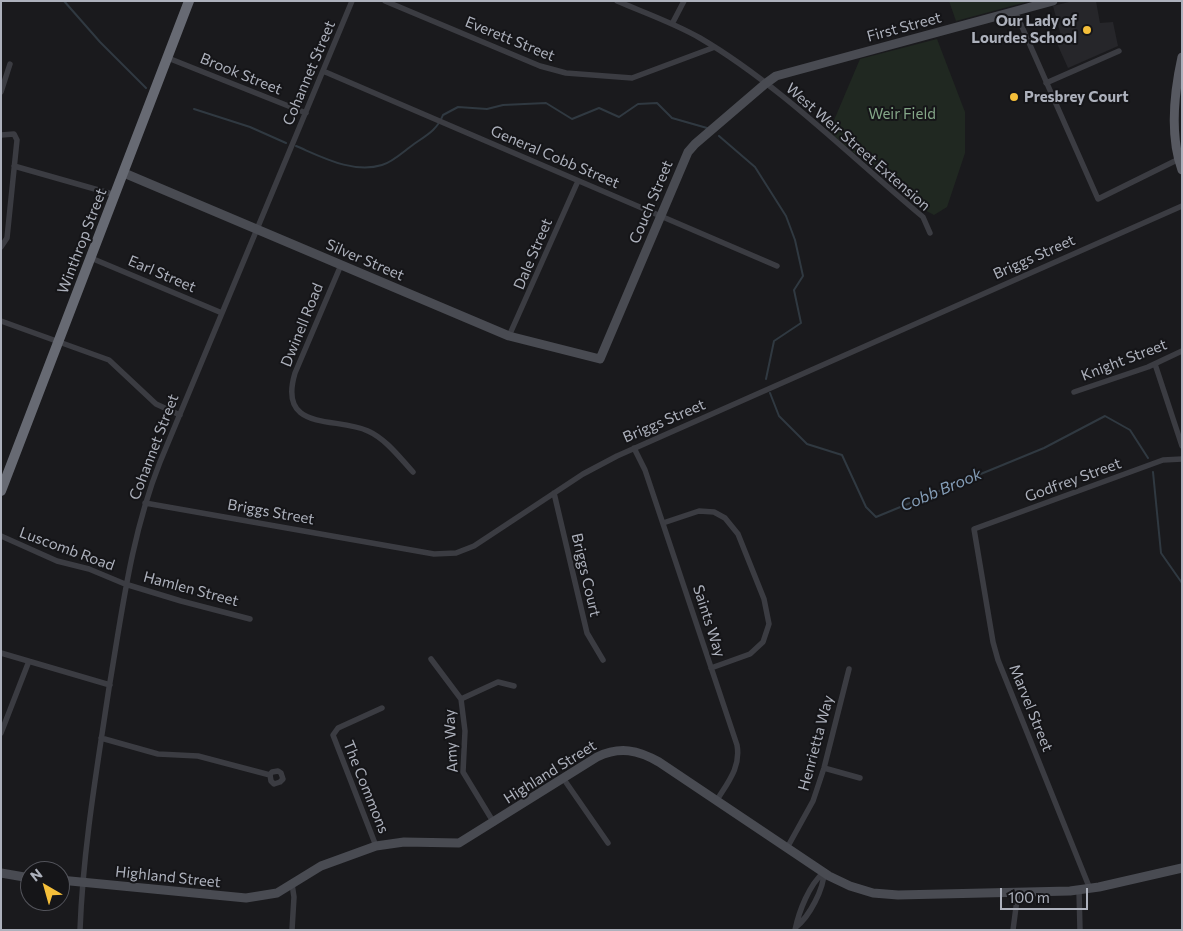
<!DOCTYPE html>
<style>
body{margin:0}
#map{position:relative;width:1183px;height:931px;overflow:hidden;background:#1a1a1d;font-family:Commissioner,sans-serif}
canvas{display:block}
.frame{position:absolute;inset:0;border:2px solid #adb1bc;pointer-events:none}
.north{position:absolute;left:20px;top:861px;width:50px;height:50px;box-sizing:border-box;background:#151518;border:1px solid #52535a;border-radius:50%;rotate:322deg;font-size:14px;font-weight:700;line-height:20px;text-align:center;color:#adb1bc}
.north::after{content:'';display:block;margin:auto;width:18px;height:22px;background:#f5bf3a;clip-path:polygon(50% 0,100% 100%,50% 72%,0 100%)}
.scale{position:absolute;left:1000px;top:888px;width:88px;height:22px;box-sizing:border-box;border:2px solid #adb1bc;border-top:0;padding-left:6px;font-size:15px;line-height:18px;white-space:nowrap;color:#adb1bc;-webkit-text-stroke:4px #151518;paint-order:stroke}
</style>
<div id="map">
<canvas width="1183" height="931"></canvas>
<div class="frame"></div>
<div class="north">N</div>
<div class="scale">100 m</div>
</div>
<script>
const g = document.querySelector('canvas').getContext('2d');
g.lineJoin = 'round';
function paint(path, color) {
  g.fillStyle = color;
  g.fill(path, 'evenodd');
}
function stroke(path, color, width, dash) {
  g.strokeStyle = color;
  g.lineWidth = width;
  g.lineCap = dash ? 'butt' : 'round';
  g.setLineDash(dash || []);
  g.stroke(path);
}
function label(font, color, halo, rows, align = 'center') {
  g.font = font + ' Commissioner,sans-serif';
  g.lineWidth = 4;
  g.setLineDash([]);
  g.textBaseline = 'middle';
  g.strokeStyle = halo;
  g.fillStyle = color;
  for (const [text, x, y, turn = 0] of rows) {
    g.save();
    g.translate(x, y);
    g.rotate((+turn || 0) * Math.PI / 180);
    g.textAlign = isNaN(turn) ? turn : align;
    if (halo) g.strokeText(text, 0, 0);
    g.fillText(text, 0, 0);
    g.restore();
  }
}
paint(new Path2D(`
 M1073 1H1096L1100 23 1113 22 1118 46 1068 68 1055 39 1061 36 1053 6Z`), '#26262a');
paint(new Path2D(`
 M949 1H1030L956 21Z
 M937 39 965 112V153L947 207 934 215 919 207 829 132 860 59Z`), '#202821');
stroke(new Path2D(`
 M64 1 100 42 146 88
 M194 109 250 127 286 143
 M719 136 755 167 786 216 795 240 803 276 794 290 801 323 774 341 766 379
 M296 146C322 157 353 174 382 165 393 162 404 151 414 144 427 135 437 130 443 115L458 107 487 109 503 105 546 103 572 119 599 108 619 117 638 104 657 103 672 118 707 128
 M770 393 779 416 807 444 842 455 866 507 876 517 1044 448 1105 416 1130 430 1148 458
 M1153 472 1161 553 1182 583`), '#303941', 2);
stroke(new Path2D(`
 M385 1 540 66 566 73 632 78 715 47
 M617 1C645 13 674 23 700 38 780 85 852 158 923 217L930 233
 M1015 11 1098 199 1179 159
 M672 24 684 1
 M168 58 306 113
 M323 71 777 266
 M1046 83 1119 51
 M1 92 10 64
 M1 135 14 134 17 140 7 238 1 247
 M14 166 116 195
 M91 258 222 313
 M341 265 295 373C277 433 337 416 368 431 386 439 400 458 413 472
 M1 321 109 360 156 404 180 415
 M509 336 578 181
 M1155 364 1182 446
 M1074 392 1148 367 1182 351
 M634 448 645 470 737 745C741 767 728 782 717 800
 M554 493 587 633 603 660
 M145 503 434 554 456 553 474 546 583 474 617 456 1182 206
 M663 523 699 511 714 512 725 518 738 534 764 599 769 624 763 642 750 654 711 668
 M1 536 57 561 89 569 125 584 181 601 250 619
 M1 653 110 685
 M431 659 461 699 465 731 463 772 494 823
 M461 699 498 682 514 686
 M1 733 29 661
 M101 738 158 754 198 756 270 775 271 781 274 784 280 782 283 779 281 773 278 771 272 772 270 775
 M824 768 860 778
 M563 778 608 843
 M376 846 333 735 338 728 382 708
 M787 848 813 801 824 768 849 669
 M1090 889 998 660 993 642 974 529 1163 460 1182 459
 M1079 890 1080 930
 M796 927C809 917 824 889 824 872
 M80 930C83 849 97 768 109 688 122 612 131 535 160 462L352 1
 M292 930 294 897 292 884
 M795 930C799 911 809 885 824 872
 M1013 930 1018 892`), '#3b3c42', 5.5);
stroke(new Path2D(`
 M124 173 509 336 600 359 688 152 695 144 765 84 776 76 1053 1
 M1 873 30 878
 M60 880 246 898 277 893 321 866 376 846 404 842 459 843 597 757C620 746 638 750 659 762L829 876 850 886 873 893 898 895 1070 891 1099 887 1182 868`), '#494b52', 9);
stroke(new Path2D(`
 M1182 57C1174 93 1169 134 1182 170`), '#575961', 9);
stroke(new Path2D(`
 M1 491 189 1`), '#676a73', 10);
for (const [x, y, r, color] of [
 [1087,30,5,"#f5bf3a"],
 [1014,97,5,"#f5bf3a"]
]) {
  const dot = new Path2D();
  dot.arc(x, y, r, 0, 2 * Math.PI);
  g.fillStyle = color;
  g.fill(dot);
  stroke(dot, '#151518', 2);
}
label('bold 15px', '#adb1bc', '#151518', [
 ["Our Lady of",1077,21],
 ["Lourdes School",1077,38],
 ["Presbrey Court",1024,97,"left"]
], 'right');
label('15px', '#adb1bc', '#151518', [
 ["First Street",904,27,-15],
 ["Everett Street",510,39,22],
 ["Cohannet Street",309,73,-67],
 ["Brook Street",241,74,22],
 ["West Weir Street Extension",858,147,41],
 ["General Cobb Street",555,157,23],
 ["Couch Street",651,202,-67],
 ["Winthrop Street",82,241,-69],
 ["Dale Street",533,254,-67],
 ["Briggs Street",1034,257,-24],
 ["Silver Street",365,260,23],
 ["Earl Street",162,274,23],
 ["Dwinell Road",302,325,-68],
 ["Knight Street",1124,360,-21],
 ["Briggs Street",664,421,-23],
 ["Cohannet Street",154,447,-69],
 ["Godfrey Street",1073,480,-20],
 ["Briggs Street",271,512,10],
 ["Luscomb Road",67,549,20],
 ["Briggs Court",586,575,77],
 ["Hamlen Street",191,589,15],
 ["Saints Way",709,621,72],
 ["Marvel Street",1031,708,68],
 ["Amy Way",451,741,-93],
 ["Henrietta Way",816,743,-75],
 ["Highland Street",550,772,-32],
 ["The Commons",366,787,68],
 ["Highland Street",168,877,6]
]);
label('15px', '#84a788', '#151518', [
 ["Weir Field",902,114]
]);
label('italic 16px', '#849db7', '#151518', [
 ["Cobb Brook",941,490,-23]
]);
</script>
